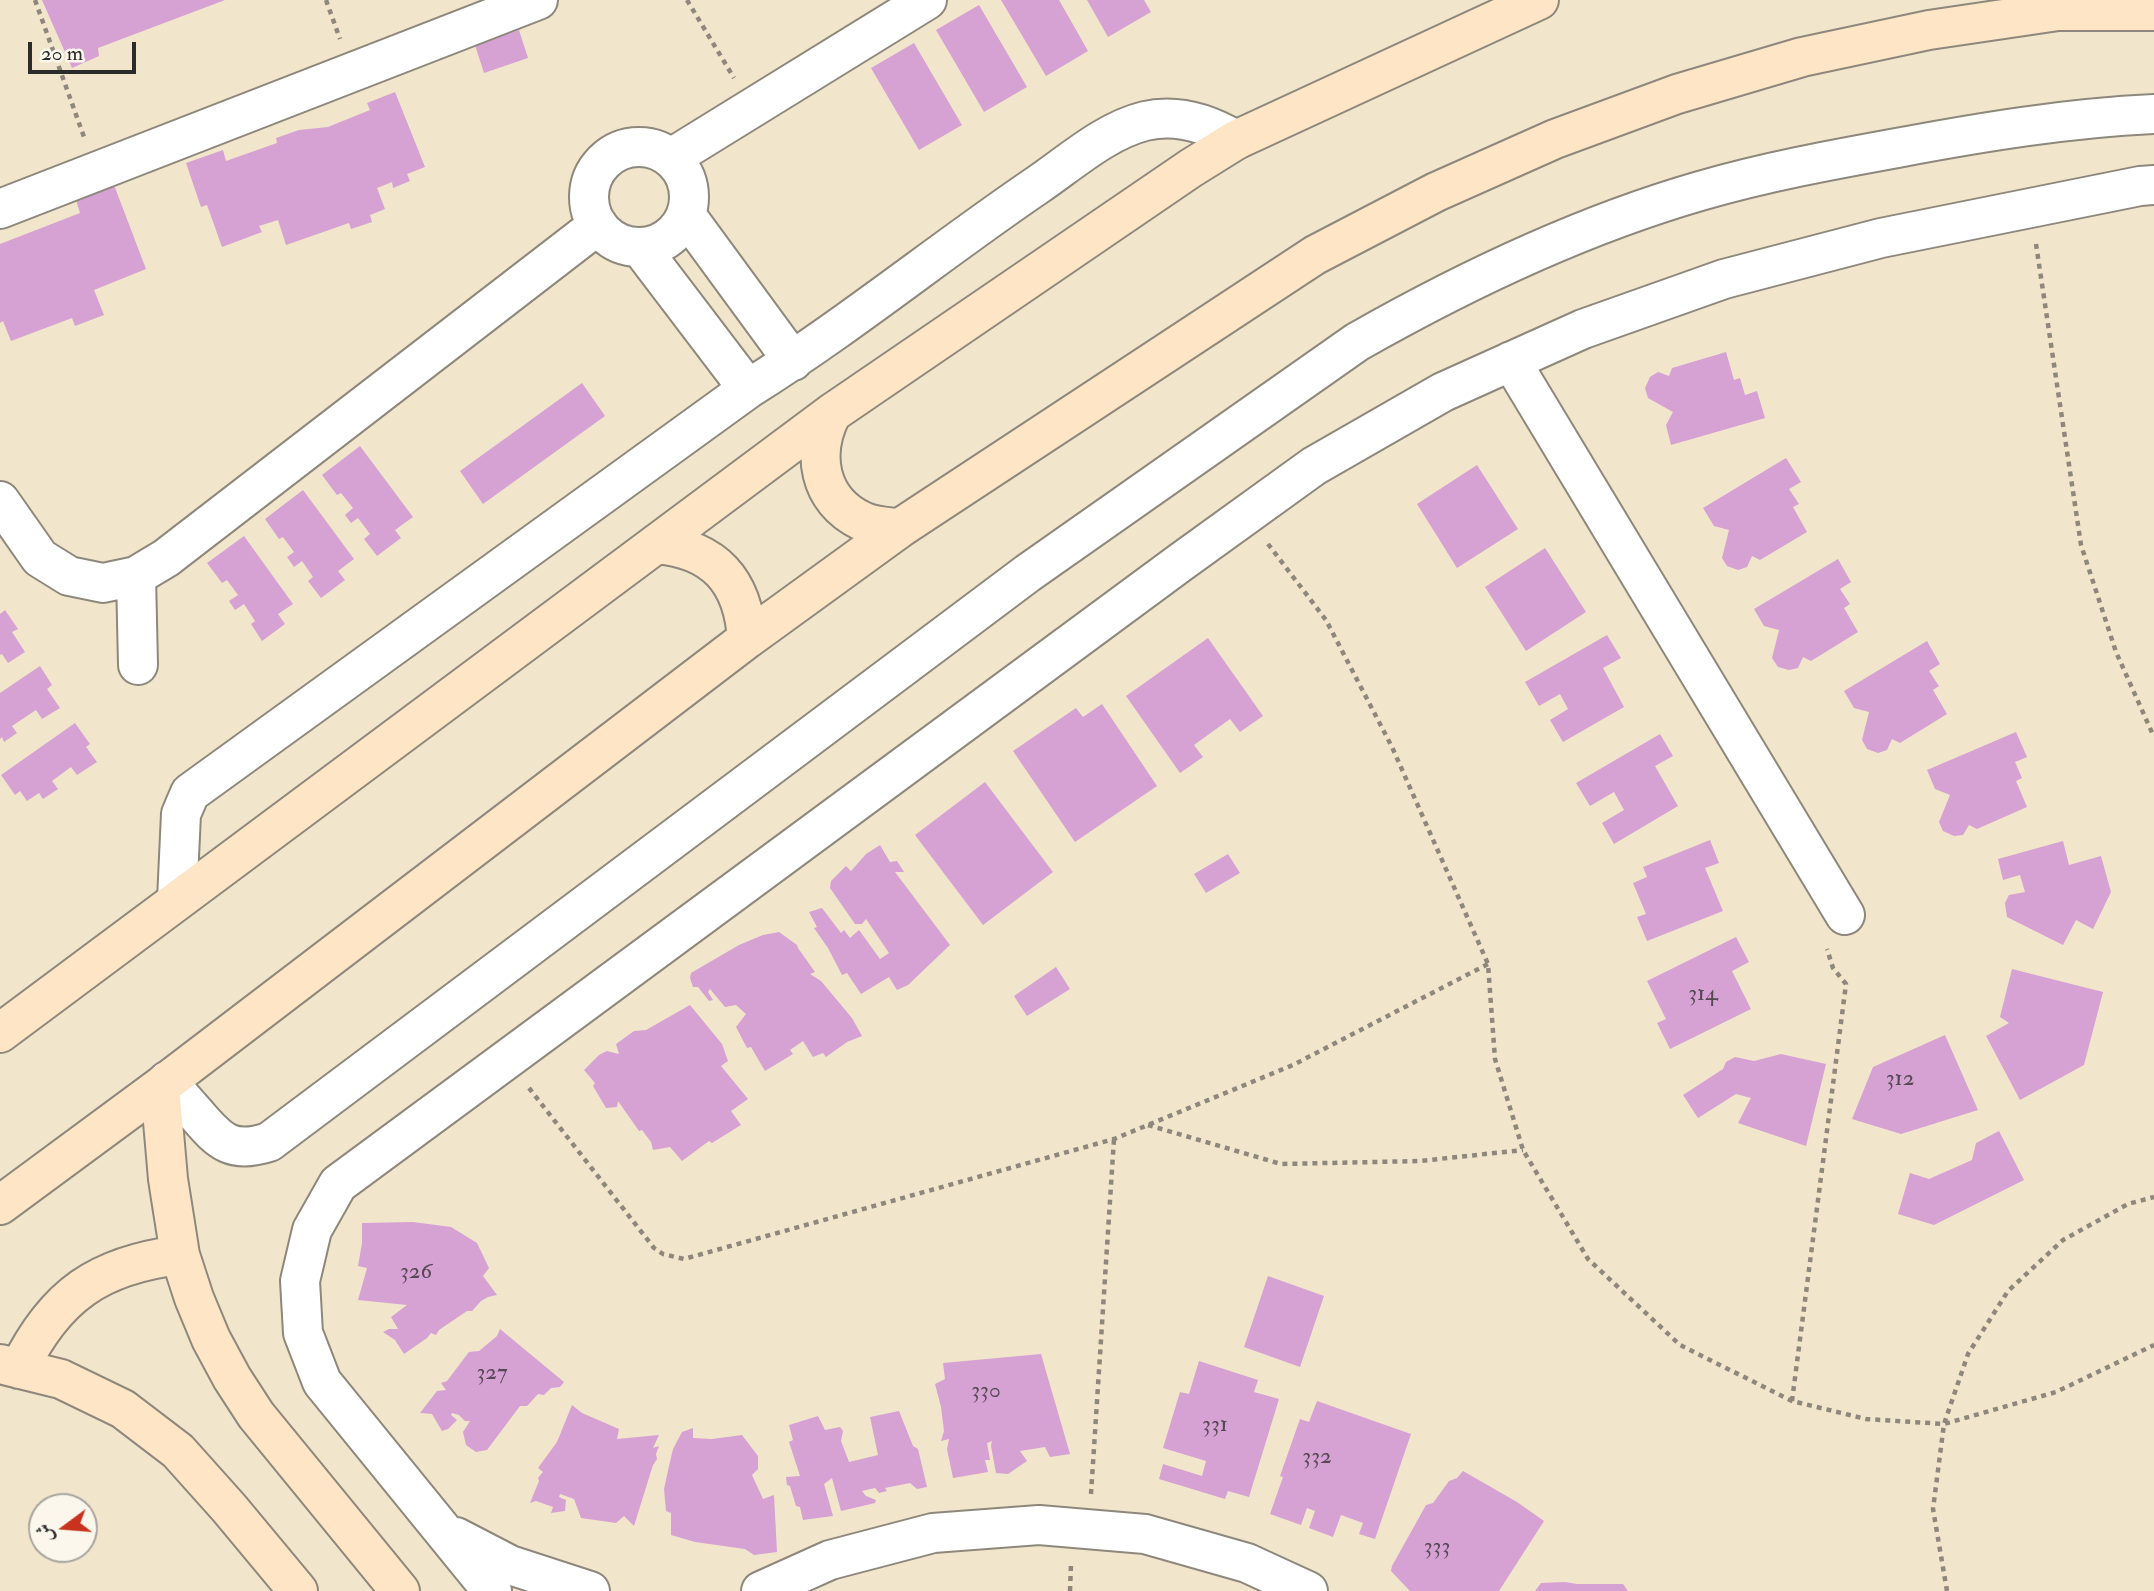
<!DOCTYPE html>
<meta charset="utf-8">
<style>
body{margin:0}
#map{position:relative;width:2154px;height:1591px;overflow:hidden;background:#f1e6cc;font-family:"IM FELL Double Pica",Amiri,serif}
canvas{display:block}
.north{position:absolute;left:28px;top:1493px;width:70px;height:70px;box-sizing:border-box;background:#fbf7ec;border:2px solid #a8a59f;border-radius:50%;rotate:254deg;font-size:19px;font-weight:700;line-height:28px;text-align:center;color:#2b2b2b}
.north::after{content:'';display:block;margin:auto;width:24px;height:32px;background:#c8321e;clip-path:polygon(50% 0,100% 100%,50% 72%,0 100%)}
.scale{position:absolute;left:28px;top:42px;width:108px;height:32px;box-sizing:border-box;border:4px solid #2b2b2b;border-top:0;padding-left:9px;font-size:21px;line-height:24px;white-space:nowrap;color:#2b2b2b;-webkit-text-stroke:5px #fbf7ec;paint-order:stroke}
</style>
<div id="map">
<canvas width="2154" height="1591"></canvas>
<div class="north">ش</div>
<div class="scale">20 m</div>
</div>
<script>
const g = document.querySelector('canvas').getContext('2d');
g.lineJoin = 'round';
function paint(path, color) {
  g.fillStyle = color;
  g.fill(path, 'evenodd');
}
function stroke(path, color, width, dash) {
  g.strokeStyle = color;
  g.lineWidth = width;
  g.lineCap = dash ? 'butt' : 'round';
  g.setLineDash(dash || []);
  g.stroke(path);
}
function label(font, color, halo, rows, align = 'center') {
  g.font = font + ' "IM FELL Double Pica",serif';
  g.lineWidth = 6;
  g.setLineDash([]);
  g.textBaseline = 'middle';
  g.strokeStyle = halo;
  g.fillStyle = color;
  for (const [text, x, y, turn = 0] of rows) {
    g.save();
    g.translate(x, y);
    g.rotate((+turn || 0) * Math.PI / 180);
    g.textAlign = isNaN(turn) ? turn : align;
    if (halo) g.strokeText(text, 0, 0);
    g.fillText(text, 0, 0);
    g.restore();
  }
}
paint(new Path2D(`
 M42 0H225L98 48 99 56 72 68Z
 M1001 0H1059L1088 51 1046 76Z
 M1087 0H1144L1151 12 1108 37Z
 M979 5 1027 87 984 112 936 30Z
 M519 30 528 58 484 73 475 45Z
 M914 43 962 125 919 150 871 68Z
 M395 92 425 167 407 174 410 181 393 188 392 182 377 188 385 209 370 215 372 222 351 229 349 223 286 245 278 220 259 226 262 232 222 247 207 205 201 207 186 163 223 150 226 161 277 143 276 138 299 130 328 127 370 110 367 103Z
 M114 185 146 269 94 290 104 315 75 326 72 318 11 341 3 321 0 323V244L80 213 76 200Z
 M1726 352 1734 380 1740 378 1745 395 1757 391 1765 418 1671 445 1666 425 1673 412 1648 398 1645 388 1650 377 1658 372 1669 376 1672 368Z
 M582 383 605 416 483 504 460 471Z
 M360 446 413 517 395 530 401 538 377 556 364 539 370 534 358 518 351 523 345 515 353 508 341 493 337 495 322 475Z
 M1786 458 1801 482 1789 489 1799 504 1793 507 1807 532 1760 560 1752 556 1747 567 1738 570 1727 566 1722 558 1729 530 1714 526 1703 508Z
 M1477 465 1518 529 1457 568 1417 504Z
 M303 490 354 559 338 571 345 580 321 598 308 581 313 577 302 561 294 567 287 557 294 552 283 537 279 539 265 519Z
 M244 536 293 604 278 614 285 624 262 641 251 624 255 621 244 604 235 610 229 601 238 595 227 580 222 583 207 563Z
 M1545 548 1586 612 1526 651 1485 587Z
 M1838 559 1851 582 1840 589 1850 604 1844 608 1858 632 1811 661 1803 657 1798 668 1789 670 1778 667 1772 658 1779 630 1764 626 1754 609Z
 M5 610 18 629 12 632 25 652 8 663 2 654 0 655V614Z
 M1607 635 1621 658 1603 668 1624 707 1563 742 1550 720 1568 709 1560 694 1539 706 1525 682Z
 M1208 638 1263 716 1240 732 1230 719 1194 745 1203 757 1180 773 1126 696Z
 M1927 641 1940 664 1929 671 1939 686 1933 690 1947 714 1900 743 1892 739 1887 750 1878 753 1867 749 1862 740 1869 712 1854 708 1844 691Z
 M40 666 52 685 47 689 60 708 42 719 36 710 12 726 17 733 4 742 2 737 0 739V693Z
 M1102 704 1157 786 1075 842 1013 751 1076 708 1083 717Z
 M75 723 90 744 86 747 97 762 77 775 71 767 52 781 58 789 43 799 39 793 27 801 20 791 15 795 1 775Z
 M2016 732 2027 757 2015 762 2022 778 2016 781 2027 807 1977 829 1969 825 1963 835 1954 836 1943 831 1939 822 1950 795 1935 789 1927 770Z
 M1660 734 1673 756 1655 766 1678 806 1614 844 1602 823 1624 810 1614 792 1590 806 1576 783Z
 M985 782 1053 872 983 925 915 835Z
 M1710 840 1719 863 1705 868 1723 911 1647 941 1637 917 1646 914 1633 883 1647 877 1643 867Z
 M2063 841 2069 865 2101 856 2111 892 2093 929 2076 920 2063 945 2007 917 2005 903 2009 895 2025 892 2020 875 2003 880 1998 859Z
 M880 845 890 862 897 861 904 872H895L950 945 908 985 897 990 889 977 861 994 847 973 842 975 828 948 814 928 817 927 809 912 822 908 841 933 844 930 850 938 859 930 880 959 889 953 866 919 862 924H855L830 888 831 881 846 866 851 871 866 854Z
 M1228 854 1240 873 1206 893 1194 874Z
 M779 932 797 945 798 948 815 972 810 974 821 981 852 1018 862 1036 847 1042 826 1057 823 1053 813 1057 803 1041 790 1050 793 1054 765 1071 751 1047 747 1048 736 1027 746 1014 736 1005 725 1007 710 989 708 992 713 1000 709 1001 698 987H693L690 978 691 973 739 945 763 935Z
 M1736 937 1749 962 1732 971 1751 1009 1670 1049 1657 1023 1666 1019 1647 981Z
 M1056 967 1070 989 1027 1016 1014 996Z
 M2012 969 2103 992 2084 1065 2020 1100 1986 1036 2009 1023 2000 1017Z
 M690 1005 722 1044 728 1061 721 1066 748 1099 731 1111 741 1125 712 1143 709 1141 682 1161 670 1147 653 1150 651 1142 642 1130 639 1131 618 1101 617 1107 606 1108 593 1086 595 1083 584 1070 599 1055 607 1051 619 1054 616 1044 634 1031 646 1030Z
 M1945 1035 1978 1110 1901 1134 1852 1119 1873 1067Z
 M1781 1054 1826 1064 1806 1146 1738 1123 1751 1098 1736 1094 1698 1118 1683 1095 1723 1069 1726 1062 1735 1057 1754 1061Z
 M1999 1131 2024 1180 1934 1225 1898 1214 1910 1173 1929 1179 1972 1160 1976 1143Z
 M413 1222 451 1227 477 1243 489 1268 483 1276 497 1295 488 1297 481 1301 472 1311H467L439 1330 436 1335 431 1333 427 1338 404 1354 395 1340 383 1332 389 1329H398L391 1317 407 1305 358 1300 367 1268 358 1266 362 1243V1223Z
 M1268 1276 1324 1296 1300 1367 1244 1347Z
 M500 1329 564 1382 560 1387 551 1388 544 1395 538 1394 527 1406H520L487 1450 476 1452 466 1445 463 1432 470 1421H465L459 1415 452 1413 451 1415 457 1420 448 1429 442 1431 432 1414 420 1413 437 1391 446 1390 441 1383 447 1381 469 1352 479 1351 497 1336Z
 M1041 1354 1070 1454 1050 1457 1045 1447 1020 1451 1027 1461 1008 1474 996 1473 991 1446 992 1441 987 1443 990 1460H985L988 1472 953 1478 947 1449 949 1439 941 1441 944 1431 941 1407 935 1384 945 1379 943 1363Z
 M1199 1361 1258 1380 1254 1392 1279 1399 1249 1497 1228 1491 1225 1499 1159 1479 1163 1464 1202 1476 1206 1461 1163 1448 1180 1392 1189 1394Z
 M1317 1401 1411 1434 1375 1539 1359 1534 1363 1523 1341 1515 1333 1537 1309 1528 1315 1511 1307 1508 1301 1525 1270 1514 1283 1477 1280 1476 1300 1419 1309 1422Z
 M572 1405 582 1413 619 1429 617 1439 659 1435 653 1448 659 1446 656 1454 657 1459 653 1465 634 1526 624 1516 616 1523 581 1518 574 1499 560 1494 559 1497 566 1500 565 1511 551 1513 553 1507 536 1501 530 1503 539 1481 538 1478 543 1472 538 1468 557 1442Z
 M899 1411 913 1446 918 1449 927 1487 917 1489 910 1483 885 1488 887 1491 879 1493 875 1488 862 1491 866 1496 876 1500 875 1503 841 1511 832 1478 824 1484 833 1516 803 1520 800 1507 796 1506 790 1486 787 1485 786 1477 800 1476 789 1442 793 1440 789 1425 818 1416 825 1430 840 1427 843 1431 841 1441 849 1462 878 1455 870 1417Z
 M693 1428V1438L712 1439 742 1435 758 1456V1469L752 1475 763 1499 774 1495 777 1552 754 1555 745 1549 695 1542 671 1535V1513L666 1511 664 1489 669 1466 673 1449 682 1432Z
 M1463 1471 1517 1502 1544 1521 1499 1591H1410L1391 1571 1392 1566 1426 1505 1433 1503 1449 1481 1457 1478Z
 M1565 1582 1577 1584H1623L1628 1591H1535L1541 1583Z`), '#d6a1d3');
const street = new Path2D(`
 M589 197a50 50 0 1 1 100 0a50 50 0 1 1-100 0Z
 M671 158 927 0
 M0 209 538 0
 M686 215 793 361
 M640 247 748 389
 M1511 361 1845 915
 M0 501 40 558 69 576 103 583 136 576 166 558 598 225
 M136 576 138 665
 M177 900 181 814 190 793 748 389C847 327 939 252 1036 186 1070 163 1105 131 1145 121 1178 113 1209 124 1236 140
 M167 1081C177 1092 187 1104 197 1115 220 1142 232 1154 269 1142L1028 573 1357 342C1466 280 1579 226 1700 191 1765 172 1831 160 1897 148 1982 132 2068 118 2154 114
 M456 1537 510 1565 590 1591
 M492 1591 322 1382 303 1333 300 1281 312 1230 338 1184 1181 562 1314 466 1443 392 1583 329 1724 279 1881 238 2140 186 2154 185
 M761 1591 830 1560 933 1533 1039 1525 1145 1534 1247 1563 1308 1591`);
const secondary = new Path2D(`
 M832 413C811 453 818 500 862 521 874 527 887 527 900 528
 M656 544C715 549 743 581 747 639
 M0 1033 832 413 1191 168 1236 140 1539 0
 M160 1087 168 1179 180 1255 194 1298 211 1339 232 1378 256 1415 400 1591
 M0 1205 160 1087 747 639 900 528 1315 255 1436 192 1555 139 1677 94 1802 57 1929 30 2058 11H2154
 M0 1364 61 1379 123 1409 178 1451 229 1508 298 1591
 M19 1369C55 1295 99 1265 180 1255`);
stroke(street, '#8e887c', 42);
stroke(secondary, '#8e887c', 42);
stroke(new Path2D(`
 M35 0 84 137
 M326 0 340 39
 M687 0 734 78
 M2036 244 2081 545 2116 652 2154 737
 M1268 544 1326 620 1392 747 1488 964 1495 1059 1523 1150 1588 1259 1680 1345 1792 1401 1866 1419 1944 1424 2056 1392 2154 1345
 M529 1088 654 1248 663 1254 684 1259 1114 1139 1293 1065 1488 964
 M1148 1125 1281 1164 1420 1161 1523 1150
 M1792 1401 1846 984 1833 968 1827 949
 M1091 1494 1114 1139
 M1070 1591 1071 1564
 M1947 1591 1933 1509 1944 1424 1968 1354 2008 1291 2063 1240 2128 1204 2154 1197`), '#8e887c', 4.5, [5, 5]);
stroke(street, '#fff', 38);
stroke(secondary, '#fde5c5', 38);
label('23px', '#564855', null, [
 ["314",1703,995],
 ["312",1900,1080],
 ["326",416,1273],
 ["327",492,1374],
 ["330",986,1392],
 ["331",1215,1426],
 ["332",1317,1458],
 ["333",1437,1548]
]);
</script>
